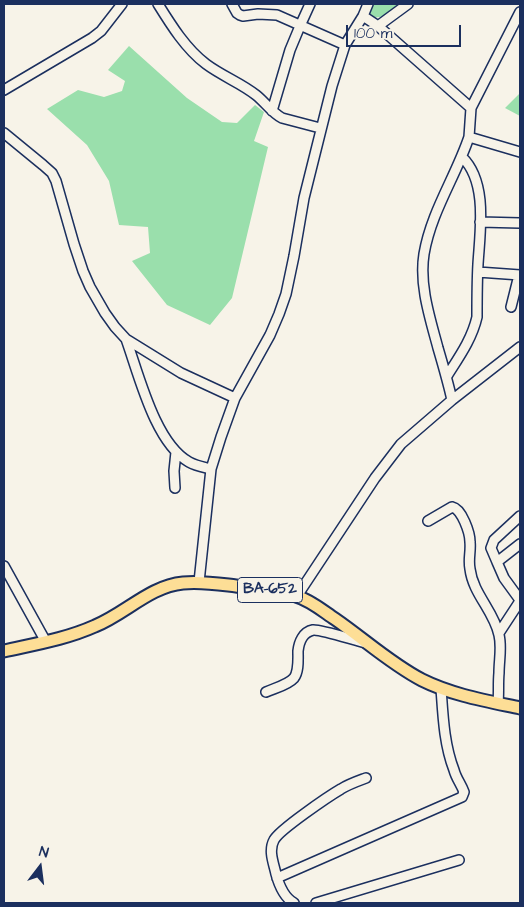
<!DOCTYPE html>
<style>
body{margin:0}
#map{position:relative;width:524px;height:907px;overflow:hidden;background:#f7f3e8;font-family:"Architects Daughter",sans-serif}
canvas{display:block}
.frame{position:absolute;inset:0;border:5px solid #1b2f5e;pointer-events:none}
.north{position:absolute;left:15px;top:842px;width:50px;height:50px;-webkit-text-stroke:4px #f7f3e8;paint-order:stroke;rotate:15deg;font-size:14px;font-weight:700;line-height:20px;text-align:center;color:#1b2f5e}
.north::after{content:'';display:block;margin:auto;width:18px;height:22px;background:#1b2f5e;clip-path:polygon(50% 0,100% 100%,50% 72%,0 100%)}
.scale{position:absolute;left:346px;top:25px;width:115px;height:22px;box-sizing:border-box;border:2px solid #1b2f5e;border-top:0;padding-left:6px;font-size:15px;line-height:18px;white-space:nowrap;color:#1b2f5e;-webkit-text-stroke:4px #f7f3e8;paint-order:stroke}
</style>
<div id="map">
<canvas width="524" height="907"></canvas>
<div class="frame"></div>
<div class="north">N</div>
<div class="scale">100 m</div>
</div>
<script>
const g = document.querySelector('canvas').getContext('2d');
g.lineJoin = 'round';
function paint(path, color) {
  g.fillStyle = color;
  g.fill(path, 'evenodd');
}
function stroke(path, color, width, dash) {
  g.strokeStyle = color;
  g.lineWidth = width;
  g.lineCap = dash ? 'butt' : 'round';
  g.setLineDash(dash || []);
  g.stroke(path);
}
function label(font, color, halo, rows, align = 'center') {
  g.font = font + ' "Architects Daughter",sans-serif';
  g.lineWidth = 4;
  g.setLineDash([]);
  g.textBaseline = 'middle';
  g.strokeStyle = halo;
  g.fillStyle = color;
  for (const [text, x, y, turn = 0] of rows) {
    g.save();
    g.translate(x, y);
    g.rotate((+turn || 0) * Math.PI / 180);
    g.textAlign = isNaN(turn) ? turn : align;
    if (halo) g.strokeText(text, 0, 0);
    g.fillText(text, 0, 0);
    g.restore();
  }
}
paint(new Path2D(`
 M369 4H400C392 14 382 19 369 17L366 14Z
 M129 46 187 98 222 122 237 123 255 105 264 112 254 141 268 147 232 298 210 325 167 305 132 261 150 253 148 227 119 225 109 181 87 145 47 109 78 90 104 97 122 91 125 81 108 70Z
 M520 93V116L505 108Z`), '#9adfac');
const minor = new Path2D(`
 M158 4C171 25 186 49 206 64 222 76 241 83 256 95 265 102 272 113 282 118L320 128
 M232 4 237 13 240 15 243 16 258 14 277 15 345 45
 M520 12 471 108 469 137 520 152
 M363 16 378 26 408 4
 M378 26 471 108
 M4 90 92 38 101 31 122 4
 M272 111 290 50 300 26 310 4
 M4 133 43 165 52 173 56 181 74 244 83 271 90 287 105 313 115 327 126 339 181 373 235 398
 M480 222 520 223
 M478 272 520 275
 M511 307 519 275
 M126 339C139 375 155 443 189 462 196 466 203 467 211 469
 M447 376C459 357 472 339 477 317 477 300 477 282 478 264 480 231 488 182 462 157
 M452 400C448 382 443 365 438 348 430 318 419 285 424 254 431 212 456 176 469 137
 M175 488 174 471 176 452
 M428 521 452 507C462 509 470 533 470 542 471 552 468 559 470 569 473 594 494 611 499 635 502 647 499 660 499 673 498 683 499 693 498 703
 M520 544 497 562 504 578 520 600
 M497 562 491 548 494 540 520 516
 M4 566 46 642
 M199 582 211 469 221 437 235 398 270 335 279 314 286 294 294 256 304 198 332 86 345 45 363 16 368 4
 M297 596 375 478 401 444 452 400 520 347
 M499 633 520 601
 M266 692C275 688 288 685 294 678 299 671 298 660 298 651 299 642 303 632 313 630 321 629 356 641 366 643
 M277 878 462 797 464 792C461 784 456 778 454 770 444 744 443 716 441 688
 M294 903C285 898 279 885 276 874 274 864 268 851 274 840 279 830 329 796 341 789 349 784 358 781 366 778
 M316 903 459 860`);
const major = new Path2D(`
 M4 651C35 644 66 639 95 626 125 614 150 586 183 583 201 581 219 584 236 586 256 589 277 589 296 596 310 600 323 611 335 619 364 639 391 664 422 680 452 695 487 701 520 708`);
stroke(minor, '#1b2f5e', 12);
stroke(major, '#1b2f5e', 15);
stroke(minor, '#f7f3e8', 9);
stroke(major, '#fdde96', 11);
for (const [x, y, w] of [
 [270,590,65]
]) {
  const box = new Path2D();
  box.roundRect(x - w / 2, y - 12.5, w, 25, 4);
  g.fillStyle = '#f7f3e8';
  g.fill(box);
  stroke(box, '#1b2f5e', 1);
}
label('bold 15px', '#1b2f5e', null, [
 ["BA-652",270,590]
]);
</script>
